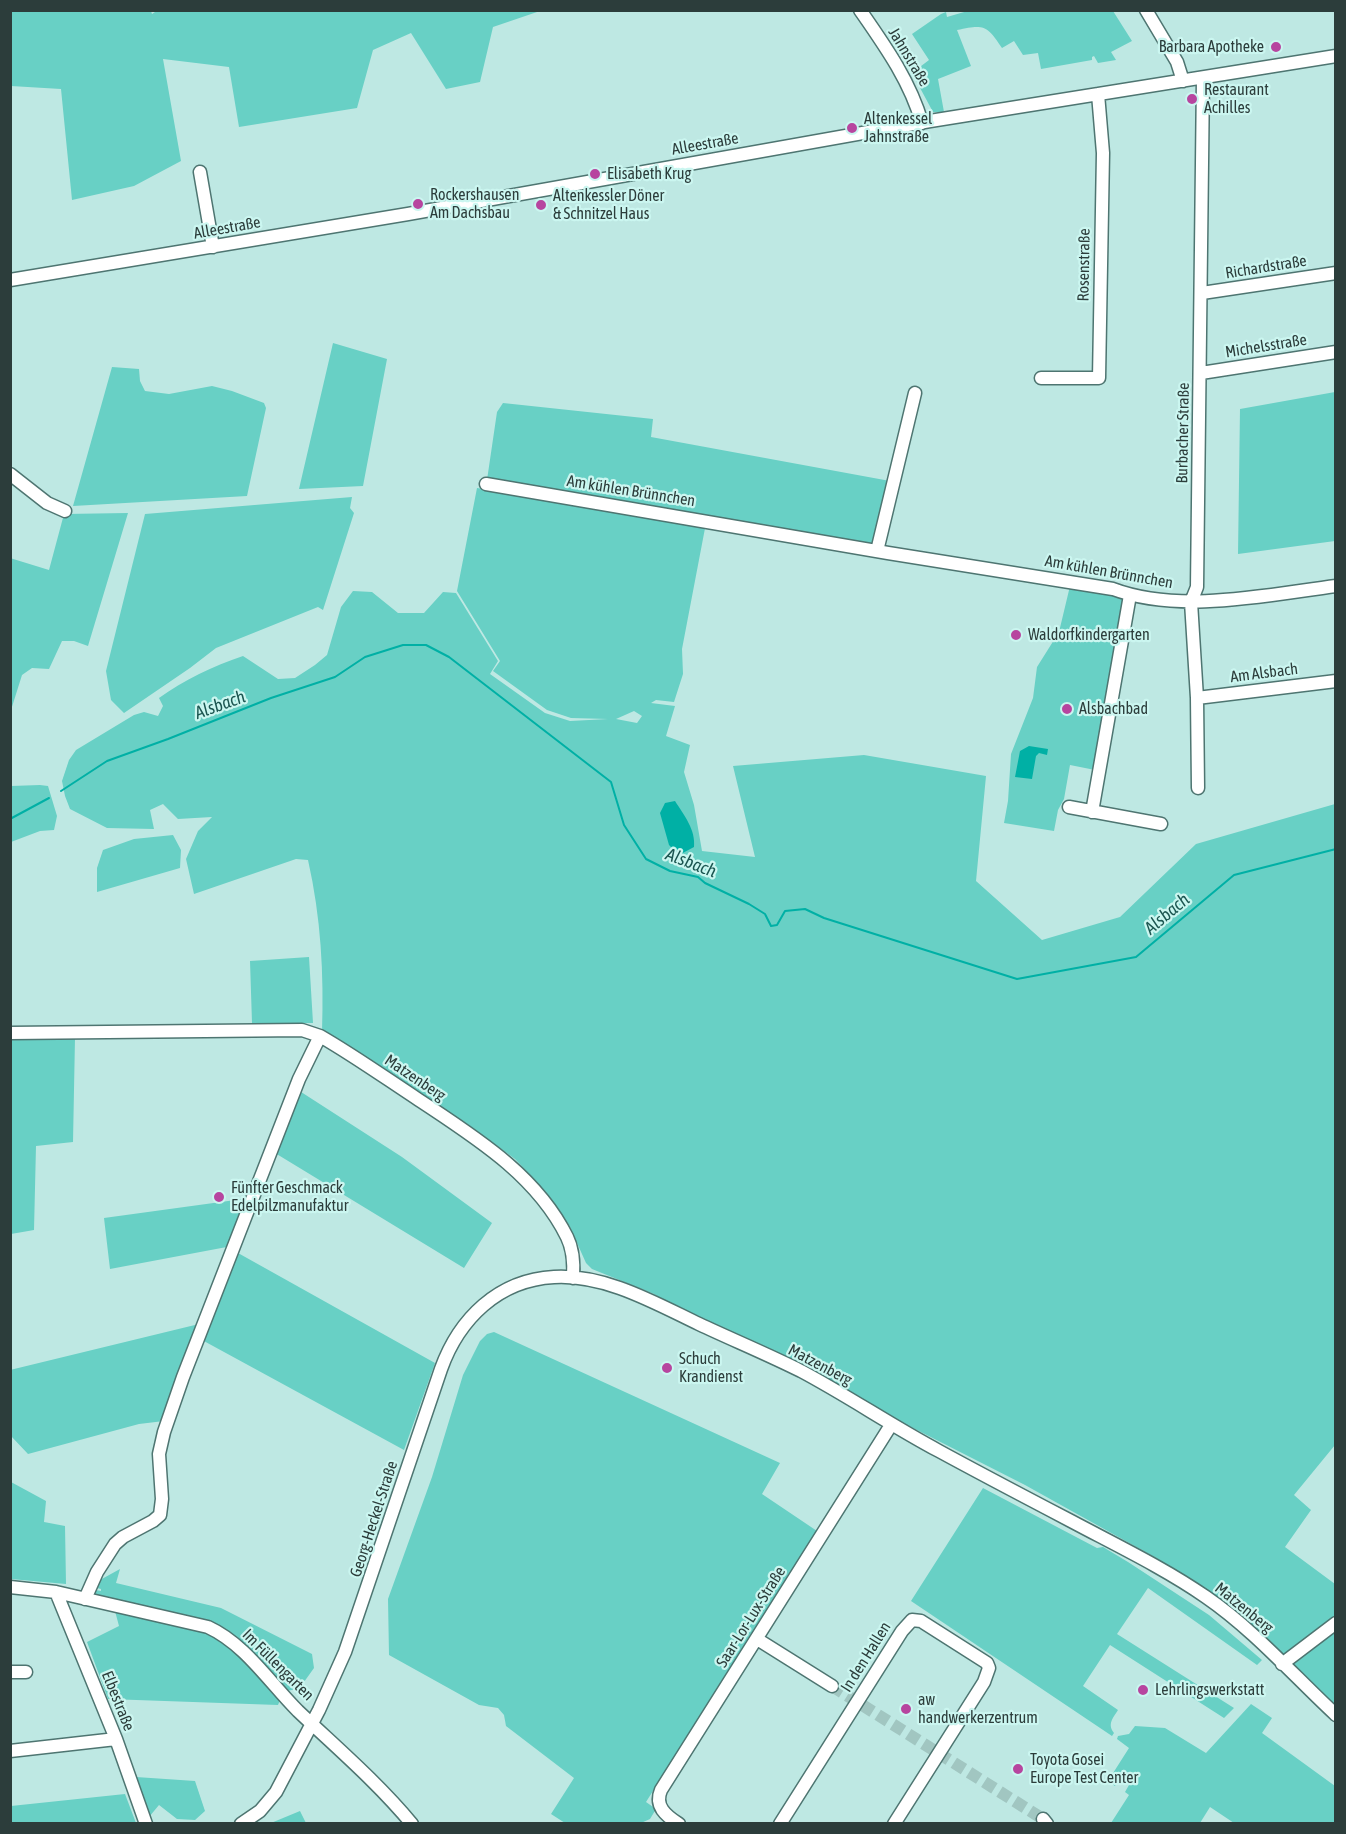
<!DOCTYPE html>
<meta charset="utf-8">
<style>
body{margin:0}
#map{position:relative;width:1346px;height:1834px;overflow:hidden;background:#bee8e3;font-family:"Asap Condensed",sans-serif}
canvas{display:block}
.frame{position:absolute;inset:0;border:12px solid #2c3d3b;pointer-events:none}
</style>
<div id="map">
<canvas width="1346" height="1834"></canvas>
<div class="frame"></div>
</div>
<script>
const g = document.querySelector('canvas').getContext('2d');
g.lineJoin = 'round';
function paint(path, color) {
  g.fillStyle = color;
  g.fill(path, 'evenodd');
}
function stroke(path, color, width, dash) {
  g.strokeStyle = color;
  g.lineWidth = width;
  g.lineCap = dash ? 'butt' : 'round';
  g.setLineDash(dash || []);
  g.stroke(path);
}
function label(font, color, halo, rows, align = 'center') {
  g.font = font + ' "Asap Condensed",sans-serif';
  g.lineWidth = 4.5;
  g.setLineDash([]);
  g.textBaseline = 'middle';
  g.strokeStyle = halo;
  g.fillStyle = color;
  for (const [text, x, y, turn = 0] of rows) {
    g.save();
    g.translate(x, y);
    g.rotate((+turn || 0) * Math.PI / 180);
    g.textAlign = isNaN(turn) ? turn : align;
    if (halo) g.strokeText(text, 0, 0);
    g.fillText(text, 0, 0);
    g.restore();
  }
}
paint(new Path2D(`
 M971 10 1113 11 1132 41 1111 52 1116 60 1098 63 1094 56 1092 57V60L1041 69 1038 53 1023 55 1014 41 1002 48C987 25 984 24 957 30L971 66 938 79 944 112H933L912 73 929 60 912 34 941 14 946 12 947 17Z
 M151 11 152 14 158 10 540 11 493 27 480 82 446 89 411 33 373 50 357 108 239 127 229 67 163 59 181 161 134 186 72 200 61 89 11 86V11Z
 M333 343 387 359 363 486 299 489Z
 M112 367 139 369 140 381 145 391 169 394 212 386 232 391 264 403 266 408 247 496 73 506Z
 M1335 392V541L1238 554 1240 409Z
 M503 403 653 419 651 437 890 481 874 544 487 480 497 412Z
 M477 488 706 523 682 649 683 674 674 702 656 700 651 703 675 706 666 736 690 745 684 772 694 805 702 851 755 857 733 766 864 755 986 776 976 881 1042 940 1120 917 1196 844 1335 804V1445L1294 1495 1311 1510 1285 1547 1335 1584V1707L1281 1652 1224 1602 1158 1559 1025 1485 909 1426 798 1365 677 1308 654 1294 592 1269 586 1263 569 1225 546 1192 515 1159 470 1126 387 1071 322 1032C324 973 321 918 308 860L296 859 194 894 186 859 198 831 212 817 178 819 163 804 150 810 154 829 107 828 70 809 65 796 62 781 69 760 76 750 134 715 144 712 158 716 163 706 159 698C184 680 213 666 243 656L278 679 295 678 315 665 327 655 341 607 353 591 372 592 398 613H424L443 592 456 593 498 661 490 674 545 713 570 721 608 719 571 718 547 710 493 671 500 661 457 591ZM634 711 642 716 637 723 616 719Z
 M352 497 350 508 354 513 323 610 318 607 216 648 190 668 124 713 111 700 106 671 145 514Z
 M128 513 88 646 74 641H62L49 669 32 668 22 675 11 710 10 558 49 570 64 514Z
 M1070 586 1120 596 1124 604 1095 770 1070 765 1064 799 1058 810 1054 831 1004 823 1008 801 1011 754 1033 698 1037 667 1059 632Z
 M40 785 48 786 57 816 54 830 40 831 11 842V786Z
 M173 835 181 850 180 868 97 892V868L103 850 134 839Z
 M309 957 313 1023H252L250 961Z
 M75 1038 73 1142 36 1146 34 1230 11 1234V1039Z
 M298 1090 402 1157 492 1223 464 1268 275 1153Z
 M250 1198 232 1246 110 1269 104 1218Z
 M238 1253 435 1363 404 1450 202 1340Z
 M199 1324 164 1421 139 1424 28 1454 11 1436 10 1370Z
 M494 1332 780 1463 762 1494 817 1531 646 1802 656 1809 650 1819 641 1823H565L551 1814 574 1778 506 1726 504 1715 498 1708 479 1705 389 1655 388 1599 432 1477 463 1375 480 1341 487 1334Z
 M11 1482 46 1501 44 1522 65 1526 66 1584 11 1579Z
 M983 1488 1097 1548 1103 1547 1128 1562 1209 1615 1262 1660 1257 1665 1148 1588 1117 1634 1234 1708 1224 1718 1110 1645 1083 1686 1118 1710C1113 1718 1107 1724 1114 1733L1112 1736 911 1601Z
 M120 1569 116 1583 221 1608 312 1654 314 1668 299 1689 285 1691 226 1630 210 1623 93 1597 96 1590 101 1591V1589L97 1588 100 1580Z
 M115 1611 208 1633 232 1648 280 1700 278 1705 108 1699 87 1642 119 1626Z
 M1251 1704 1272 1718 1262 1733 1335 1786V1823H1234L1210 1807 1200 1823H1111L1129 1795 1125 1792 1129 1785 1119 1779 1115 1786 1108 1781 1129 1748 1117 1739 1118 1736 1129 1734 1135 1726 1165 1728 1206 1753Z
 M136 1777 195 1781 205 1811 195 1820 177 1819 159 1805 149 1817Z
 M125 1794 136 1823H11V1806Z
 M300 1811 306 1823H271Z`), '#68d0c5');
paint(new Path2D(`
 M1029 746 1048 749 1047 755 1039 753 1036 756 1032 779 1015 777 1020 751Z
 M675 801C684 815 696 830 694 847L679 855 669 845 660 813 665 803Z`), '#00b0a5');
stroke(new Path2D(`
 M61 791 107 761 168 739 271 698 335 677 365 657 403 645H426L449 657 611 782 624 825 646 859 670 871 698 877 705 883 749 904 765 914 771 926 777 925 785 911 805 909 824 918 1017 979 1136 957 1234 875 1336 849
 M10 819 49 798`), '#00b0a5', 2);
stroke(new Path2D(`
 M832 1686 1043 1819`), '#a1c6c1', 12, [12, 6]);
const minor = new Path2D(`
 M860 10C885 46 910 81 922 123
 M1146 10 1177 62 1183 81
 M200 172 213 247
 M10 280 408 214 930 121 1336 56
 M1202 293 1336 273
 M1201 373 1336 352
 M1041 378H1099L1103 153 1098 94
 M10 474 47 503 65 511
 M486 484 888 553 1113 589C1180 614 1266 595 1336 586
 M877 551 915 393
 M1197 698 1336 681
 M1198 788 1197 698 1191 602 1197 587 1203 78
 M1069 807 1161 824
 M1092 812 1130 595
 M10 1033 302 1030 320 1036C353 1055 384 1077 416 1098 473 1136 536 1174 567 1237 573 1249 574 1264 573 1278
 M10 1587 56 1592 208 1627C245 1644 269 1682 298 1711 337 1748 377 1782 412 1824
 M56 1592 116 1739 146 1824
 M85 1599 97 1572 115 1544 123 1537 153 1521 160 1515 162 1499 159 1454 164 1432 183 1377 299 1079 320 1036
 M757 1639 832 1686
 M1282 1664 1336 1623
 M10 1672H26
 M10 1751 116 1739
 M1043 1819 1047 1824
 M241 1824 260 1811 276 1792 319 1710 345 1652 441 1369C459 1319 498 1280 554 1277 605 1274 655 1303 699 1324 733 1340 767 1354 801 1371 848 1396 892 1426 939 1451 983 1475 1027 1498 1071 1521 1116 1545 1164 1568 1206 1597 1254 1630 1293 1675 1336 1715
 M679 1824C666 1816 654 1806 661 1790L891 1425
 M780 1824 902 1631 912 1620 921 1621 987 1663 989 1668 984 1682 894 1824`);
stroke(minor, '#4e7571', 15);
stroke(minor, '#fff', 12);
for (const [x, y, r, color] of [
 [1276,47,6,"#b7459f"],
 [1192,99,6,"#b7459f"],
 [852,128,6,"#b7459f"],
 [595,174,6,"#b7459f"],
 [418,204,6,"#b7459f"],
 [541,205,6,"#b7459f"],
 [1016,635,6,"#b7459f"],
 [1067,709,6,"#b7459f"],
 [219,1197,6,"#b7459f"],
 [667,1368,6,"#b7459f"],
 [1143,1690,6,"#b7459f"],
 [906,1709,6,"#b7459f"],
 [1018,1769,6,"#b7459f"]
]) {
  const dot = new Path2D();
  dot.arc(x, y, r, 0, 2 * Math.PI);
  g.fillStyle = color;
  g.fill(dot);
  stroke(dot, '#cbf6f0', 2);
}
label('16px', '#2c3d3b', '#cbf6f0', [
 ["Barbara Apotheke",1264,47,"right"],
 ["Restaurant",1204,90],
 ["Achilles",1204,108],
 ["Altenkessel",864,119],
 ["Jahnstraße",864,137],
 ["Elisabeth Krug",607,174],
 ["Rockershausen",430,195],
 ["Am Dachsbau",430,213],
 ["Altenkessler Döner",553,196],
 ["& Schnitzel Haus",553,214],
 ["Waldorfkindergarten",1028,635],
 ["Alsbachbad",1079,709],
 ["Fünfter Geschmack",231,1188],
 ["Edelpilzmanufaktur",231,1206],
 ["Schuch",679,1359],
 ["Krandienst",679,1377],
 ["Lehrlingswerkstatt",1155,1690],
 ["aw",918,1700],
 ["handwerkerzentrum",918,1718],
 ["Toyota Gosei",1030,1760],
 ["Europe Test Center",1030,1778]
], 'left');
label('16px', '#2c3d3b', '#cbf6f0', [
 ["Jahnstraße",909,57,59],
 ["Alleestraße",705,144,-10],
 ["Alleestraße",227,228,-10],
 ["Rosenstraße",1084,265,-89],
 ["Richardstraße",1266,267,-9],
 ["Michelsstraße",1266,346,-9],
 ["Burbacher Straße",1183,433,-89],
 ["Am kühlen Brünnchen",631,491,9],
 ["Am kühlen Brünnchen",1109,572,10],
 ["Am Alsbach",1264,673,-7],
 ["Matzenberg",415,1078,34],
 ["Matzenberg",820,1365,28],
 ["Georg-Heckel-Straße",374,1519,-72],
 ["Matzenberg",1244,1608,39],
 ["Saar-Lor-Lux-Straße",751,1617,-58],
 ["In den Hallen",866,1657,-58],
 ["Im Füllengarten",278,1665,45],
 ["Elbestraße",118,1701,68]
]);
label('italic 18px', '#1c5651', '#cbf6f0', [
 ["Alsbach",220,705,-20],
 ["Alsbach",691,863,21],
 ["Alsbach",1167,914,-40]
]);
</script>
